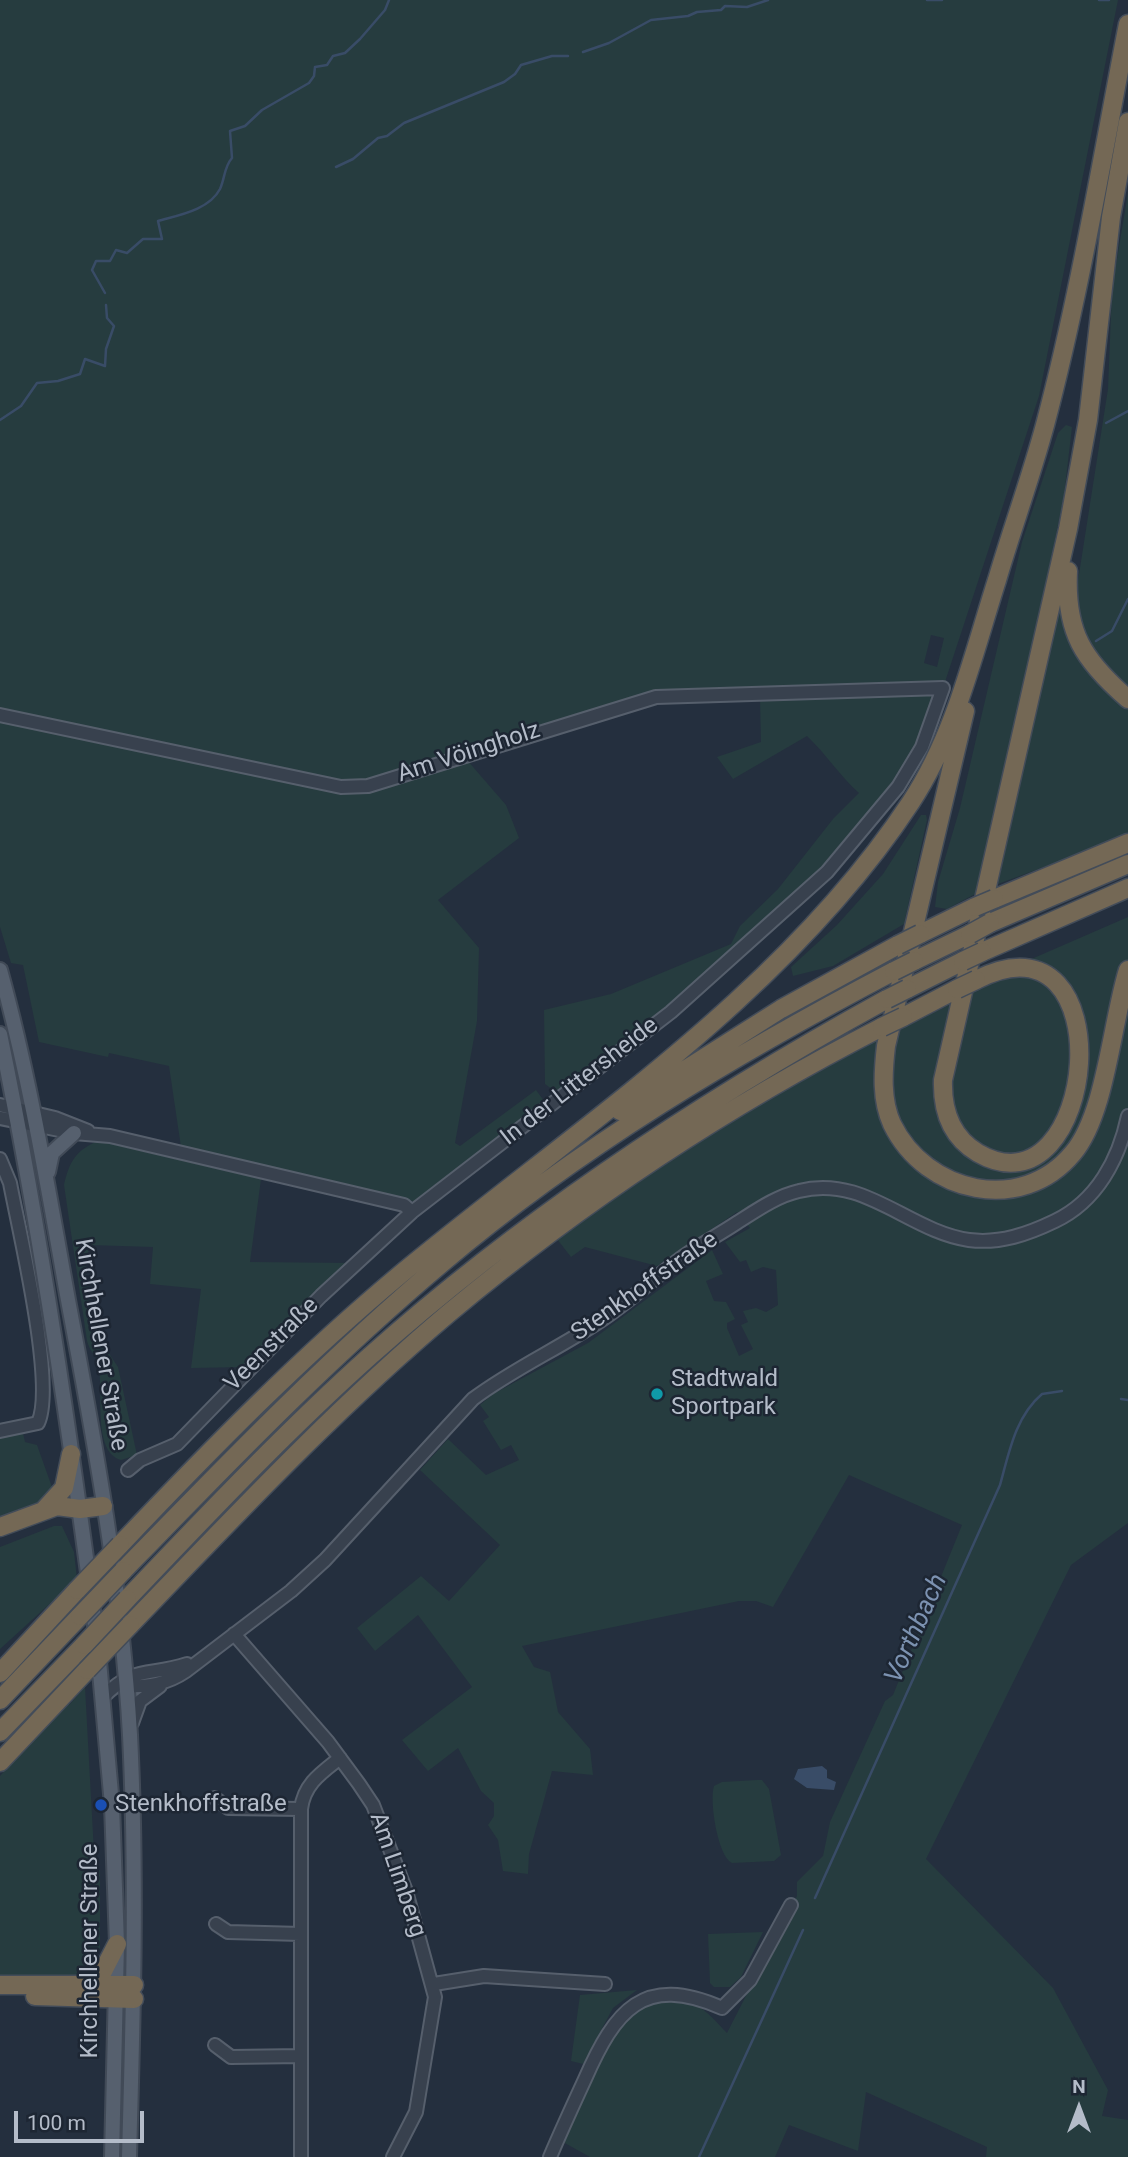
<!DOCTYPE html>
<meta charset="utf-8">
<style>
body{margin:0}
#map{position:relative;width:1128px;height:2157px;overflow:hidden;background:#242f3e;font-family:Roboto,sans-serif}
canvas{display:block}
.north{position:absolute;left:1044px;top:2073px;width:70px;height:70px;-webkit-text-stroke:5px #1d2633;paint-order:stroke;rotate:0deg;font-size:19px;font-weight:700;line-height:28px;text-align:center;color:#b4bcc9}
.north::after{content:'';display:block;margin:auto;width:24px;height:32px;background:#b4bcc9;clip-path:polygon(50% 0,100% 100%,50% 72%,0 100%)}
.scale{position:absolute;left:14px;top:2111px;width:130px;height:32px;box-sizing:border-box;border:4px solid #b4bcc9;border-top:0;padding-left:9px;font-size:21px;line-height:24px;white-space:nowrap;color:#b4bcc9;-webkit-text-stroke:5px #1d2633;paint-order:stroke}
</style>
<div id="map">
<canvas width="1128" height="2157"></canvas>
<div class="north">N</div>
<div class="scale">100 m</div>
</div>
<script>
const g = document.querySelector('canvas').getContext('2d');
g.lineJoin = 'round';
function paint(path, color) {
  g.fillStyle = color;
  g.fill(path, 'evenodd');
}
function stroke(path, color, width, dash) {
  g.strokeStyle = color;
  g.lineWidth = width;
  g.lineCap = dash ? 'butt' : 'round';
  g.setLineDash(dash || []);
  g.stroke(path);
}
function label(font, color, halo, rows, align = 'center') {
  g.font = font + ' Roboto,sans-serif';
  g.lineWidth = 5;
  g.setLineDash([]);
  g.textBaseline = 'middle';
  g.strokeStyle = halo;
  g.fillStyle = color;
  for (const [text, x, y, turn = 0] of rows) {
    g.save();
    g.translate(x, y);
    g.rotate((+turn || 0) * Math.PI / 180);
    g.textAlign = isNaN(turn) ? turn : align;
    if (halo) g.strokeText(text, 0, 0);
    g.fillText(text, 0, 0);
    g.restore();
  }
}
paint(new Path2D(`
 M0 0H1118L1039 396 943 688 685 694 467 760 506 805 519 838 438 900 479 948 477 1021 455 1143 460 1146 536 1090 547 1105 417 1202 181 1147 169 1066 109 1053 108 1057 39 1042 23 965 11 963 0 927ZM931 635 944 638 937 667 924 663Z
 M1128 193V692L1086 648 1072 588 1077 587 1108 389 1112 289Z
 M1066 425 1072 427 1064 496 1036 632 977 893 947 909 935 907 938 882 960 808 1022 542 1058 433Z
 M1060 599 1128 706V836L998 884Z
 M930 694 933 704 922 738 884 803 837 856 714 972 560 1095 545 1084 544 1010 611 994 731 944 740 926 778 889 833 819 859 793C840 776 826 754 807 736L733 779 717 757 761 742 760 698Z
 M921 815H926L927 820 904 924 833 966 793 976 791 967 837 925 883 874Z
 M1128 917V1523L1071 1565 926 1859 1053 1988 1108 2090 1102 2116 1128 2120V2157H986L987 2147 866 2092 858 2151 789 2125 775 2157H590L563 2142C587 2091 616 1975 695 2005 707 2010 718 2024 727 2033L797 1896V1882L823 1856 830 1822 885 1701 893 1695 962 1525 849 1475 773 1607 756 1601H739L522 1646 534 1667 550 1672 558 1712 590 1749 593 1775 552 1771 529 1854 528 1874 503 1871 498 1840 488 1825 494 1816V1803L481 1791 458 1748 428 1771 402 1740 472 1687 418 1615 375 1651 357 1628 421 1576 449 1601 500 1545 420 1470 448 1439 486 1475 519 1460 511 1445 501 1450 483 1421 489 1417 480 1405 493 1394 588 1343 712 1250 723 1274 706 1281 714 1301 726 1302 735 1319 727 1323V1328L739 1356 753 1349 741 1325 748 1322 743 1311 756 1308 766 1312 778 1305 776 1270 763 1267 751 1272 746 1260 740 1262 725 1242 750 1228 737 1212 657 1266 585 1247 571 1257 557 1239 644 1176 731 1119 873 1042 951 1004 1020 964Z
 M98 1141 261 1179 250 1262 352 1263 303 1306 245 1367 191 1368 201 1289 150 1284 153 1247 89 1245 86 1273 98 1337 118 1367 137 1455 121 1460C90 1451 106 1386 97 1361 94 1354 89 1349 87 1341L64 1185C69 1162 76 1150 98 1141Z
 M23 1433 25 1442 37 1445 53 1490 50 1498 0 1522V1434Z
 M54 1526H62L74 1552 77 1579 0 1649V1547Z
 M85 1687 95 1871 100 1870V1948L94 1959 93 1974 88 1976 0 1981V1776L72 1695 69 1705Z
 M757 1780H762L769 1789 781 1855 774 1861 732 1863C718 1857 709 1801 714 1786L722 1782Z
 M763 1932 741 1977 730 1987H714L710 1983 708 1934Z
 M637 1990 613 2008 583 2064 571 2061 580 1995Z`), '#263c3f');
paint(new Path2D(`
 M822 1766 827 1770V1778L836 1782 834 1790 807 1788 794 1779 798 1769Z`), '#394c67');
stroke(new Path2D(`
 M927 0H942
 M1099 0H1109
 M583 52 609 43 651 20 688 16 697 12 721 10 725 6 747 7 768 0
 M336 167 353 159 378 138 387 136 404 123 504 82 515 74 521 65 552 56H568
 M105 293 92 270 96 261H110L116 250 127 253 143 239H162L158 221C179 215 209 210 220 189 225 178 224 167 232 158L230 131 245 126 262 110 309 83 314 76 315 67 327 65 333 56 345 53 360 39 385 10 389 0
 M0 420 21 406 37 383 58 381 80 374 85 359 105 366 106 349 114 326 107 318 106 305
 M1106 423 1128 411
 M1096 641 1112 631 1128 599
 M1121 1399 1128 1400
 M815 1898 1000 1485C1009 1453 1015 1417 1042 1394L1062 1391
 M699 2157 803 1930`), '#394c67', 2.5);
const minor = new Path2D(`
 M0 715 341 787 368 786 656 697 943 688 922 747 898 787 827 872 671 1012 412 1212 321 1296 177 1444 140 1460 128 1470
 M0 1105 55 1118 88 1131
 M0 1118 74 1133 110 1136 404 1205 412 1212
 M0 1159 10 1183C19 1231 56 1385 38 1423L0 1431
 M234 1634 328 1742 359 1784 373 1805 406 1891 435 1997 416 2112 393 2157
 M125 1686C148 1687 167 1684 186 1671L291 1591 325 1560 473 1399C513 1369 558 1349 600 1321 629 1302 655 1277 684 1256 701 1244 720 1234 738 1222 757 1210 777 1196 799 1191 864 1174 908 1231 969 1240 1000 1244 1028 1234 1055 1221 1097 1201 1119 1159 1128 1116
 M103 1697C136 1664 148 1677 187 1664
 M132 1723 140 1701 160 1686
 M215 1798 228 1808 301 1809
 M216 1924 228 1932 301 1934
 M434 1984 484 1976 605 1984
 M215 2045 231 2057 301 2056
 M301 2157V1809C304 1784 321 1773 340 1758
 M550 2157C561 2131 573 2105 585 2079 615 2011 643 1973 722 2008L750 1980 791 1905`);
const major = new Path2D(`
 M0 970C30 1078 48 1189 68 1300 95 1443 122 1590 130 1735 137 1876 133 2016 129 2157
 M0 1034C42 1237 71 1442 98 1648
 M48 1172 52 1153 74 1133
 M99 1661 112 1805 117 1944 112 2157`);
const highway = new Path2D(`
 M1068 571C1065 632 1083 660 1128 699
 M965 711 886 1046C883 1072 881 1100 892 1124 926 1194 1022 1215 1073 1153 1106 1114 1112 1021 1128 970
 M994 899 1128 843
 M990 923 1128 864
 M920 934 975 907
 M982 952 1128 888
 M914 961 970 934
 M976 980C1128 902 1098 1222 978 1153 951 1137 942 1110 943 1080L1068 529 1088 420 1111 217 1128 122
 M907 989 963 961
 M903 1017 957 989
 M620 1111 781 1009 898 945
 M45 1509 64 1488 71 1454
 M0 1527 57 1506 80 1509 103 1506
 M120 1545C210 1450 301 1357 402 1273 576 1129 785 994 911 802 955 735 973 655 997 580 1012 529 1031 477 1045 425 1080 293 1102 158 1128 24
 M123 1571C226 1465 329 1358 442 1263 579 1147 736 1054 894 971
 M127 1599C206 1516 285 1432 370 1356 527 1216 703 1100 887 999
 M130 1625C233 1518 335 1409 449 1313 582 1202 727 1106 882 1027
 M0 1673 77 1590
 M0 1700 80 1616
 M0 1732 84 1645
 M0 1762 87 1670
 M85 1982 102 1973 117 1944
 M0 1985H134
 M35 1996 134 1999`);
stroke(minor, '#565f6c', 16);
stroke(major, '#414a57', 18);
stroke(highway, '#434c59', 21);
stroke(minor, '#38414e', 12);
stroke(major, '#56606e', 14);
stroke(highway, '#746855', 18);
const highwayBridge = new Path2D(`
 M975 907 994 899
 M970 934 990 923
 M898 945 920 934
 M963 961 982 952
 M894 971 914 961
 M957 989 976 980
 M887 999 907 989
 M882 1027 903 1017
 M77 1590 120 1545
 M80 1616 123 1571
 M84 1645 127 1599
 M87 1670 130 1625`);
stroke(highwayBridge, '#434c59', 21, []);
stroke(highwayBridge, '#746855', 18);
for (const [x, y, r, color] of [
 [657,1394,7,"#0f9aa8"],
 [101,1805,7,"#1a4fb4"]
]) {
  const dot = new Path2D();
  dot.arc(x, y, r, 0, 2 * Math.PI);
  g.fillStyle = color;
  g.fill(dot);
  stroke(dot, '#1d2633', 2.5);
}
label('24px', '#b4bcc9', '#1d2633', [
 ["Am Vöingholz",469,753,-18],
 ["In der Littersheide",580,1082,-38],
 ["Stenkhoffstraße",645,1287,-35],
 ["Kirchhellener Straße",100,1345,80],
 ["Veenstraße",272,1345,-45],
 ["Am Limberg",397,1875,71],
 ["Kirchhellener Straße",91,1951,-90]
]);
label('24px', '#b4bcc9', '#1d2633', [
 ["Stadtwald",671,1380],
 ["Sportpark",671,1408],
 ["Stenkhoffstraße",115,1805]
], 'left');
label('italic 26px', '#7c92b1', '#1d2633', [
 ["Vorthbach",917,1629,-66]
]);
</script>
